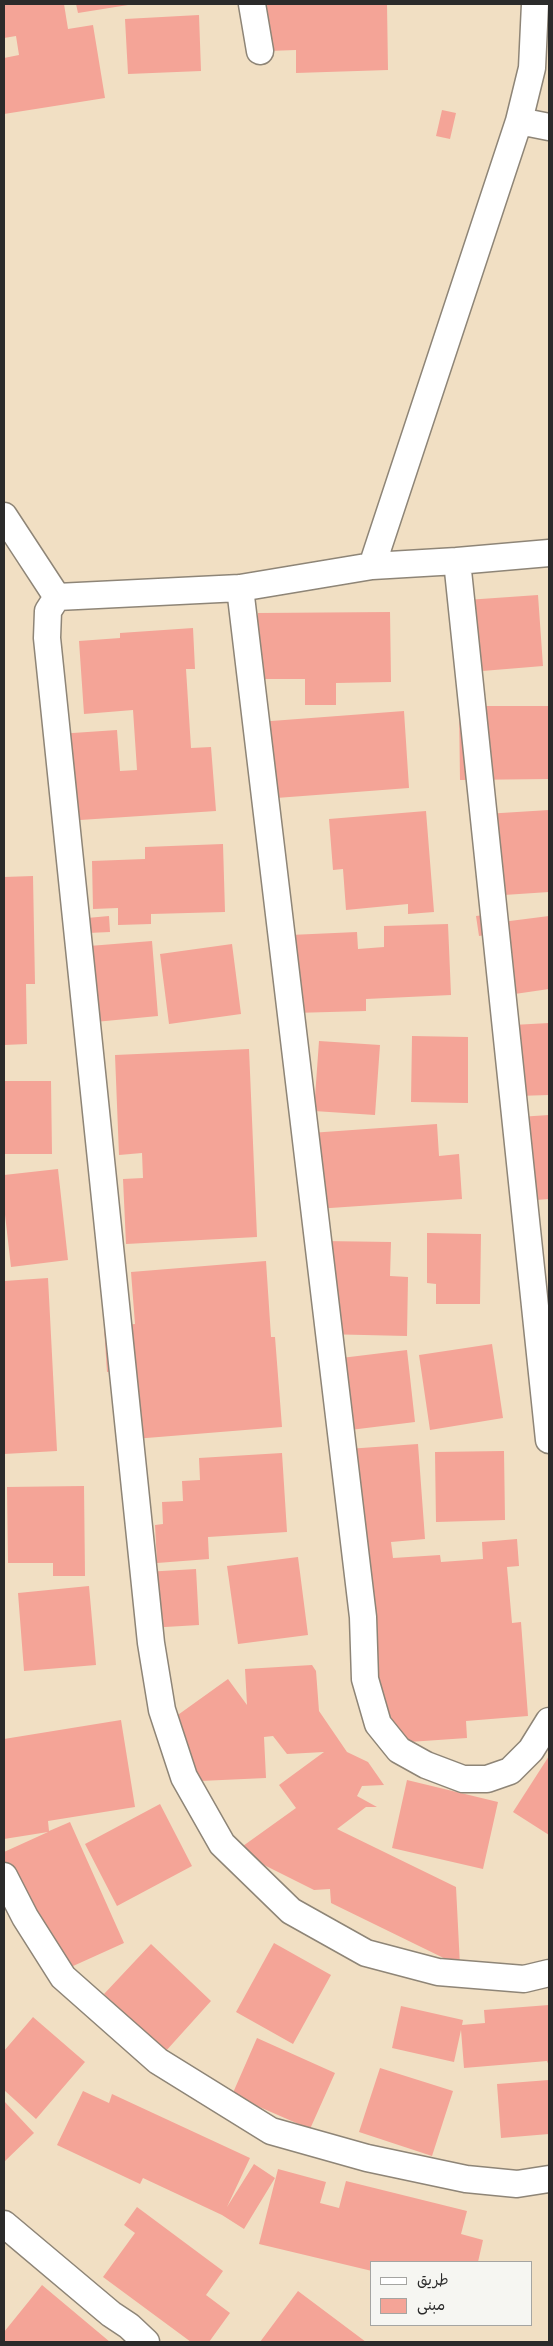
<!DOCTYPE html>
<meta charset="utf-8">
<style>
body{margin:0}
#map{position:relative;width:553px;height:2346px;overflow:hidden;background:#f1dfc3;font-family:"Shantell Sans","Playpen Sans Arabic",sans-serif}
canvas{display:block}
.frame{position:absolute;inset:0;border:5px solid #2b2b2b;pointer-events:none}
.legend{position:absolute;left:370px;top:2261px;width:162px;height:65px;box-sizing:border-box;background:#f6f6f2;border:1px solid #a5a5a2;margin:0;padding:6px 9px;list-style:none;font-size:15px;color:#2b2b2b}
.legend li{display:flex;align-items:center;gap:10px;height:25px}
.legend b{width:25px;border:1px solid #a5a5a2}
</style>
<div id="map">
<canvas width="553" height="2346"></canvas>
<div class="frame"></div>
<ul class="legend">
<li><b style="height:6px;background:#fff"></b>طريق</li>
<li><b style="height:14px;background:#f4a497"></b>مبنى</li>
</ul>
</div>
<script>
const g = document.querySelector('canvas').getContext('2d');
g.lineJoin = 'round';
function paint(path, color) {
  g.fillStyle = color;
  g.fill(path, 'evenodd');
}
function stroke(path, color, width, dash) {
  g.strokeStyle = color;
  g.lineWidth = width;
  g.lineCap = dash ? 'butt' : 'round';
  g.setLineDash(dash || []);
  g.stroke(path);
}
paint(new Path2D(`
 M4 4H64L68 29 93 25 105 98 4 114V58L19 55 16 36 4 38Z
 M76 4H128V5L78 13Z
 M267 4H387L388 70 296 73V50L268 51Z
 M199 15 201 71 128 74 125 19Z
 M442 110 456 113 450 139 436 136Z
 M538 595 543 666 458 673 452 601Z
 M390 612 391 682 336 683V705H305V679H258V613Z
 M193 628 195 669H186L191 748 211 747 216 811 65 821 58 734 117 730 120 771 137 770 133 710 84 714 79 641 120 638V633Z
 M459 706H549V779L460 780Z
 M404 711 409 788 263 799 258 722Z
 M549 810V892L489 896 485 814Z
 M426 811 434 912 408 914V904L346 910 343 869 333 870 329 819Z
 M223 844 225 912 151 914V924L118 925V908L93 909 92 861 145 859V847Z
 M33 876 35 984H26L27 1044 4 1045V877Z
 M501 913 502 922 549 916V989L501 996 492 934 479 936 476 916Z
 M109 916 110 932 88 933 87 918Z
 M448 924 451 995 366 999V1011L293 1013 290 935 357 932 358 949 384 947V926Z
 M152 941 158 1016 95 1022 89 946Z
 M232 944 241 1014 169 1024 160 954Z
 M549 1023V1095L517 1096 513 1025Z
 M412 1036 468 1037V1103L411 1102Z
 M319 1041 380 1045 375 1115 314 1111Z
 M249 1049 257 1237 126 1244 123 1179 143 1178 142 1153 119 1155 115 1055Z
 M4 1081H51L52 1154H4Z
 M549 1115V1199L510 1202 504 1118Z
 M437 1124 439 1156 459 1154 462 1199 301 1210 296 1134Z
 M58 1169 68 1260 11 1267 4 1206V1175Z
 M427 1233 481 1234 480 1304H436V1284L427 1283Z
 M323 1241 391 1242 390 1276 408 1277 407 1336 321 1334Z
 M266 1261 271 1337H275L282 1427 134 1439 118 1371 107 1372 104 1327 135 1324 131 1272Z
 M48 1278 57 1451 4 1454V1281Z
 M492 1344 503 1418 430 1430 419 1355Z
 M407 1350 415 1422 342 1431 333 1359Z
 M418 1444 425 1539 391 1542 393 1558 440 1555 441 1562 483 1559 482 1542 517 1539 519 1566 507 1567 512 1623 521 1622 528 1716 466 1721 467 1738 380 1744 366 1558 342 1560 333 1450Z
 M504 1451 505 1520 436 1522 435 1452Z
 M282 1453 287 1532 208 1537 209 1559 157 1563 155 1525 163 1524 162 1502 183 1501 182 1481 200 1480 199 1458Z
 M84 1486 85 1576H53V1563H8L7 1487Z
 M298 1557 308 1635 238 1644 227 1566Z
 M196 1569 199 1625 148 1628 145 1572Z
 M89 1586 96 1665 24 1671 18 1593Z
 M312 1665 316 1671 319 1711 347 1752 368 1762 384 1785 362 1786 357 1796 377 1807H366L337 1829 456 1887 460 1966 331 1903 330 1889 314 1890 236 1851 296 1808 279 1785 324 1752 287 1754 273 1736 264 1737 266 1778 200 1781 177 1749 175 1717 228 1679 247 1705 245 1669Z
 M121 1720 135 1807 48 1821 49 1831 70 1822 124 1943 51 1976 4 1870V1852L48 1832 4 1839V1739Z
 M549 1756V1835L513 1812Z
 M407 1780 498 1802 483 1869 392 1848Z
 M160 1804 192 1866 117 1906 85 1844Z
 M274 1943 331 1975 293 2044 236 2012Z
 M151 1944 211 2001 165 2052 104 1994Z
 M549 2005V2066L547 2061 464 2068 461 2030 454 2062 392 2048 401 2006 463 2020 462 2025 485 2023 484 2010Z
 M33 2017 85 2062 36 2119 4 2090V2051Z
 M257 2038 335 2073 310 2129 232 2095Z
 M380 2068 453 2091 432 2156 359 2132Z
 M549 2080V2134L501 2138 497 2084Z
 M83 2091 109 2103 112 2094 250 2158 227 2207 254 2164 275 2178 244 2229 222 2215 143 2178 140 2184 57 2145Z
 M4 2101 34 2133 4 2162Z
 M278 2169 326 2182 320 2203 339 2208 346 2181 467 2211 461 2234 483 2240 478 2262H372V2271L259 2244Z
 M137 2207 223 2271 206 2295 230 2313 209 2342H191L103 2277 135 2233 124 2225Z
 M42 2285 110 2342H4V2332Z
 M298 2291 366 2342H260Z`), '#f4a497');
const street = new Path2D(`
 M252 4 260 51
 M519 121 549 127
 M4 516 57 597 240 588 372 566 519 121 532 68 535 4
 M457 561 549 553
 M372 566 457 561 549 1440
 M240 588 363 1617 365 1679 378 1724 399 1750 426 1765 463 1779H487L510 1771 531 1750 549 1721
 M57 597 48 611 47 638 151 1643 162 1710 184 1777 222 1844 291 1911 366 1953 438 1972 524 1979 549 1973
 M4 1876 25 1917 63 1977 158 2061 271 2131 367 2158 466 2179 517 2184 549 2179
 M4 2224 111 2314 129 2326 146 2342`);
stroke(street, '#8e8577', 29);
stroke(street, '#fff', 26);
</script>
